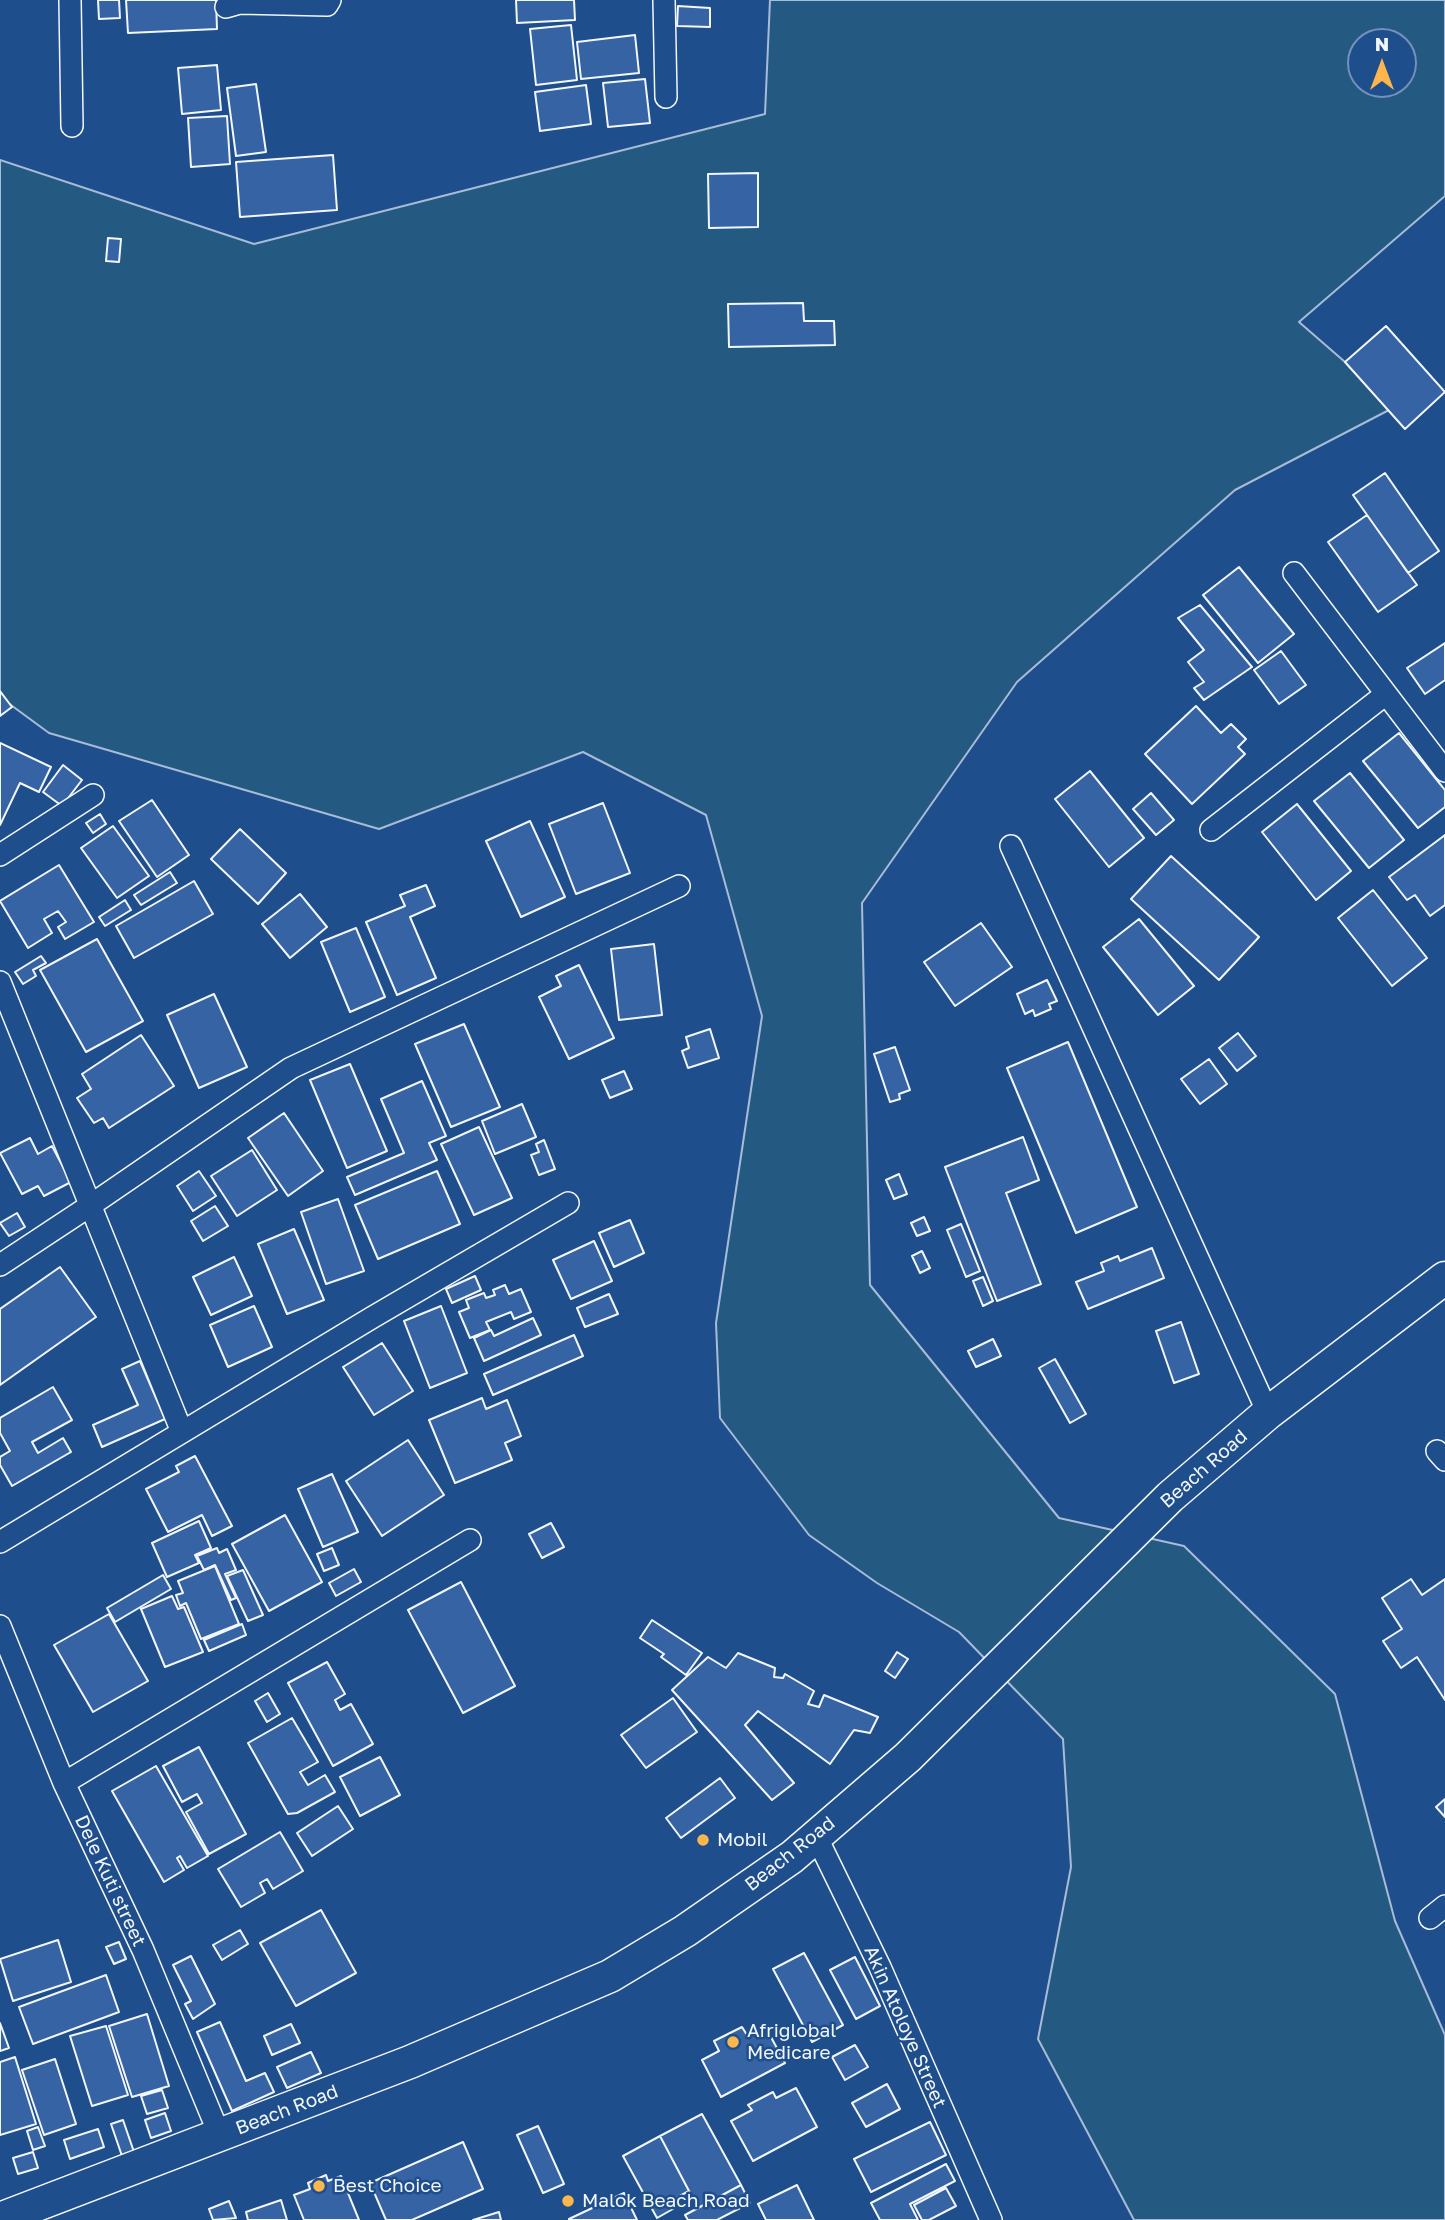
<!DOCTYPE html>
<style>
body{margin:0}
#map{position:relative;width:1445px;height:2220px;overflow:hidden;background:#1f4e8c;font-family:"Golos Text",sans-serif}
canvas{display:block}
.north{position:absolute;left:1347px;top:28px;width:70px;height:70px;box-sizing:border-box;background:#1f4e8c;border:2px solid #7391ba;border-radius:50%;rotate:0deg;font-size:19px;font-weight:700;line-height:28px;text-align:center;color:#f2f6ff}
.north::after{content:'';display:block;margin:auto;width:24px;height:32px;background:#ffb74d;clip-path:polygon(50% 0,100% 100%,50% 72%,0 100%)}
</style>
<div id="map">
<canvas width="1445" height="2220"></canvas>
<div class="north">N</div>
</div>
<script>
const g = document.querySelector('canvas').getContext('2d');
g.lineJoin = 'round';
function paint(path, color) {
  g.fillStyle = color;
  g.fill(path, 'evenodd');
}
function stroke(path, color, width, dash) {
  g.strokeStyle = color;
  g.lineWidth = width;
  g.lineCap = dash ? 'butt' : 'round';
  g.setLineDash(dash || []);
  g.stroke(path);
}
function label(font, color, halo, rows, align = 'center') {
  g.font = font + ' "Golos Text",sans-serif';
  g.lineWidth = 5;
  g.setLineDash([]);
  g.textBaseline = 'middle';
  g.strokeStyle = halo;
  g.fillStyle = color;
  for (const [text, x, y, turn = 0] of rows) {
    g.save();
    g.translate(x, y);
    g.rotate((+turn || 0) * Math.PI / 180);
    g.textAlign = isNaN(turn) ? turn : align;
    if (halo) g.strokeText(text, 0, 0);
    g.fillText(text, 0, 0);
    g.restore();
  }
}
const green = new Path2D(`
 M770 0H1445V196L1299 322 1345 362 1389 410 1235 490 1017 682 862 903 870 1285 1059 1518 1184 1546 1335 1694 1395 1921 1445 2035V2220H1134L1038 2039 1071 1867 1063 1739 959 1632 877 1583 809 1535 720 1418 716 1323 762 1016 706 815 583 752 379 829 49 733 0 697V160L254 244 765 114ZM1361 42H1403V84H1361Z`);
paint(green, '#245a82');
stroke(green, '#a8bbd7', 2);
const building = new Path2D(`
 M98 0H119L120 18 99 19Z
 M126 0H216L217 29 128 33Z
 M516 0H574L575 20 517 23Z
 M678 6 710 8V27L677 26Z
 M571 25 577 80 536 85 530 29Z
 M635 35 639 73 581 79 577 42Z
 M217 65 221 110 182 114 178 68Z
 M645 79 650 123 608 127 603 83Z
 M256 84 266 152 236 156 227 88Z
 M586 85 591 124 540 131 535 92Z
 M227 116 230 164 191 167 188 118Z
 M333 155 337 210 240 217 236 162Z
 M758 173V227L709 228 708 174Z
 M108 238 121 239 119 262 106 261Z
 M803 303 804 321H834L835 345 729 347 728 304Z
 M1386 326 1445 392 1405 429 1345 362Z
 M1385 473 1439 551 1408 573 1353 495Z
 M1367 515 1417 585 1378 612 1328 542Z
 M1239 567 1294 634 1258 663 1203 595Z
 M1200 605 1252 667 1204 700 1194 688 1204 682 1188 662 1204 650 1178 618Z
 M1445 643V680L1425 694 1407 668Z
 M1281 651 1306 685 1279 704 1254 670Z
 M0 691 12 707 0 716Z
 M1196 706 1221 733 1231 724 1246 739 1238 747 1245 754 1192 804 1145 754Z
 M1399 733 1445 790V807L1418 828 1363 761Z
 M0 743 51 767 39 792 20 783 0 825Z
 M63 765 82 780 62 806 43 792Z
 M1090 771 1144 838 1109 867 1055 799Z
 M1350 773 1404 840 1369 868 1314 801Z
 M1151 793 1174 820 1156 835 1133 809Z
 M152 800 189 855 157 877 119 821Z
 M603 803 630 873 576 894 549 824Z
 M1297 804 1351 871 1316 900 1262 832Z
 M100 814 106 824 93 833 86 823Z
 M530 821 565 897 521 917 486 841Z
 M113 826 149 876 117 898 81 848Z
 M240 829 286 873 258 904 211 859Z
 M1445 835V905L1430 916 1415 895 1407 900 1389 877Z
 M1171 856 1259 937 1219 980 1131 899Z
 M59 865 94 922 65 939 58 927 66 922 58 911 44 919 52 933 28 948 0 901Z
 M170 872 177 883 141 905 134 895Z
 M194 881 213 914 134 958 116 926Z
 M426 885 435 906 410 917 436 978 397 995 366 922 405 906 400 895Z
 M1373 890 1427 958 1392 986 1338 918Z
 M300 894 327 927 290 958 262 924Z
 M125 900 131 910 105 926 99 917Z
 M1139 919 1194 986 1158 1015 1103 947Z
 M981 923 1012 967 955 1006 924 962Z
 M356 928 385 997 350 1012 321 942Z
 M97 939 143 1021 86 1052 40 970Z
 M654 944 662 1015 619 1020 611 949Z
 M41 956 46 963 33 970 36 976 23 984 15 972Z
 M579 965 614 1038 569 1059 539 997 561 986 556 976Z
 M1047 980 1057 1001 1049 1004 1051 1009 1035 1016 1033 1010 1025 1014 1017 994Z
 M214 994 247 1067 199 1088 167 1015Z
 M464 1024 500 1107 451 1127 415 1044Z
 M710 1029 719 1058 688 1068 682 1051 689 1048 686 1037Z
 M1238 1033 1256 1056 1237 1071 1219 1048Z
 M141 1035 174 1086 109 1128 103 1118 94 1123 77 1098 91 1089 82 1074Z
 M1068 1042 1137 1207 1076 1233 1007 1068Z
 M895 1047 910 1090 899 1094 900 1099 890 1102 874 1054Z
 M1209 1059 1227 1084 1200 1104 1181 1079Z
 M350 1064 387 1151 347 1168 310 1080Z
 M624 1071 632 1089 610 1098 602 1080Z
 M422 1081 446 1136 429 1143 437 1160 355 1195 347 1177 404 1153 381 1099Z
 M522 1104 536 1137 495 1154 482 1121Z
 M284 1113 323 1171 288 1196 248 1138Z
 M479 1127 512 1198 474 1215 441 1144Z
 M1023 1137 1039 1180 1006 1193 1041 1284 997 1301 945 1167Z
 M30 1138 38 1154 52 1146 71 1182 44 1196 38 1186 22 1194 0 1153Z
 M544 1140 555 1169 539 1175 531 1155 539 1152 536 1144Z
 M252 1150 277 1190 237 1216 211 1176Z
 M199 1171 216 1196 193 1211 177 1186Z
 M437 1171 460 1224 378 1259 355 1205Z
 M899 1174 907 1194 894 1199 886 1180Z
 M338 1199 364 1271 326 1284 301 1212Z
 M215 1206 228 1226 203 1241 191 1221Z
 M17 1213 25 1227 9 1236 0 1223Z
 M924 1217 930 1231 917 1236 911 1223Z
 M630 1220 644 1253 614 1267 599 1233Z
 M961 1224 980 1271 966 1277 947 1230Z
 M294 1229 324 1300 287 1314 258 1244Z
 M594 1241 612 1281 571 1299 553 1260Z
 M1152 1248 1164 1278 1088 1309 1076 1282 1104 1271 1101 1263 1118 1256 1120 1261Z
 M922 1251 930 1268 920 1273 912 1256Z
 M234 1257 252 1296 211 1315 193 1277Z
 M60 1267 96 1317 0 1385V1309Z
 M475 1276 481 1290 452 1303 446 1289Z
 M983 1277 993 1301 983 1306 973 1281Z
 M505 1285 509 1294 521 1289 531 1312 514 1319 511 1312 486 1322 490 1330 470 1338 459 1312 469 1308 466 1300 484 1293 486 1298 495 1295 493 1290Z
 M609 1294 618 1314 585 1327 577 1308Z
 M254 1306 272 1347 228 1367 210 1325Z
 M441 1306 467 1373 430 1388 404 1321Z
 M533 1318 541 1335 484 1361 474 1338 491 1330 494 1336Z
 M1181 1322 1199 1374 1174 1383 1156 1331Z
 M574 1335 583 1356 493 1395 484 1374Z
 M993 1339 1001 1356 976 1367 968 1351Z
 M382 1343 413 1391 374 1415 343 1367Z
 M1055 1359 1086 1414 1070 1423 1039 1368Z
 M140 1361 165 1419 102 1447 93 1425 138 1405 122 1369Z
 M53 1387 72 1420 32 1442 38 1453 63 1438 71 1452 12 1486 0 1465V1457L10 1451 0 1433V1418Z
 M482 1398 486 1409 507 1400 521 1436 505 1443 512 1460 455 1483 429 1420Z
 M408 1440 444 1495 382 1536 346 1481Z
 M195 1456 232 1526 212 1536 202 1515 168 1532 146 1489 179 1472 176 1466Z
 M332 1474 358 1532 323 1547 298 1489Z
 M285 1515 322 1582 269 1611 232 1544Z
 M199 1521 211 1548 195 1555 199 1563 167 1577 152 1543Z
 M551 1523 564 1547 542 1558 529 1534Z
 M217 1548 219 1553 227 1549 236 1570 225 1574 236 1598 231 1600 215 1565 204 1570 197 1556Z
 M332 1548 339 1565 324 1571 317 1554Z
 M215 1566 239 1624 201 1639 186 1603 180 1606 176 1595 183 1593 178 1581Z
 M354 1569 361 1582 336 1596 329 1583Z
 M243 1570 263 1615 248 1621 227 1576Z
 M163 1575 171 1589 115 1622 107 1608Z
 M1411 1579 1422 1595 1445 1579V1700L1417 1657 1401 1668 1383 1641 1402 1629 1382 1598Z
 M461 1582 515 1686 463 1713 408 1610Z
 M172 1596 178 1609 184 1607 203 1652 165 1667 141 1609Z
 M109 1614 148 1681 93 1712 54 1645Z
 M652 1620 702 1653 686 1675 661 1657 664 1654 640 1638Z
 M242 1624 246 1635 209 1651 204 1640Z
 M897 1652 908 1659 895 1678 885 1671Z
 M738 1653 775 1668 774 1677 783 1678 785 1674 814 1691 808 1704 819 1707 824 1695 878 1717 870 1733 854 1730 830 1764 758 1711 745 1725 794 1783 772 1800 672 1690 708 1657 726 1668Z
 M327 1662 345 1694 335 1700 340 1710 351 1704 373 1744 333 1766 288 1683Z
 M268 1693 280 1714 267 1722 255 1701Z
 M673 1698 697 1732 646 1768 621 1735Z
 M292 1718 318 1762 300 1772 308 1785 325 1775 335 1792 297 1813 288 1814 248 1743Z
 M199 1747 246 1834 209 1854 186 1812 202 1803 197 1794 182 1802 163 1766Z
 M380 1757 400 1795 360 1816 340 1777Z
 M156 1766 208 1856 187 1868 180 1856 177 1858 184 1870 164 1882 112 1791Z
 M720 1778 735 1798 681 1838 666 1818Z
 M1445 1799V1817L1436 1807Z
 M338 1806 353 1829 312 1856 297 1833Z
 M280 1832 303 1871 273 1889 267 1879 260 1883 265 1893 241 1907 218 1869Z
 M321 1910 356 1973 296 2006 260 1943Z
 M240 1930 248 1944 222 1960 213 1945Z
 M58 1940 71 1982 13 2001 0 1959Z
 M119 1942 126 1959 114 1964 106 1947Z
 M804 1953 843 2025 812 2042 773 1969Z
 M191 1956 215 2004 193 2019 185 2004 191 2001 173 1965Z
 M855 1957 880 2006 856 2019 830 1970Z
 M106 1975 119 2012 33 2044 19 2007Z
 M147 2014 169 2086 132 2097 109 2026Z
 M220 2022 246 2081 265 2073 274 2092 232 2111 197 2032Z
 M0 2023 9 2048 0 2051Z
 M291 2024 300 2043 272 2055 264 2036Z
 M106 2026 128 2095 92 2106 70 2036Z
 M765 2026 785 2063 721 2097 702 2060 719 2051 714 2041 742 2027 747 2035Z
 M855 2045 868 2067 845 2080 832 2057Z
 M311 2052 321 2073 287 2088 277 2067Z
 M15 2057 36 2124 0 2135V2062Z
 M55 2059 76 2124 44 2135 22 2070Z
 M887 2084 900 2109 866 2127 852 2103Z
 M796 2088 817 2127 753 2161 731 2121 752 2110 748 2105 773 2092 776 2098Z
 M162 2090 168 2108 147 2114 141 2096Z
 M165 2113 171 2131 151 2138 145 2120Z
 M702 2114 741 2185 698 2208 660 2136Z
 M123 2120 134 2152 122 2156 111 2124Z
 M930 2122 946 2155 871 2192 854 2159Z
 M538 2126 564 2184 543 2193 517 2135Z
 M38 2127 45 2146 33 2150 27 2131Z
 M98 2129 104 2147 70 2159 64 2140Z
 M660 2136 689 2191 676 2198 680 2205 657 2218 623 2156Z
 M463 2142 483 2189 412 2220H386L370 2183Z
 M33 2152 38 2168 18 2174 13 2158Z
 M946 2164 955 2181 910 2204 918 2220H880L871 2203Z
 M326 2175 328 2181 341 2176 359 2220H304L294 2195 310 2189 308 2183Z
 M741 2185 750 2203 717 2220H688L685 2215Z
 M797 2185 814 2220H766L758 2204Z
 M946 2188 956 2206 929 2220H922L914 2205Z
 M624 2193 637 2220H569V2219Z
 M281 2200 287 2220H248L246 2212Z
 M229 2201 236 2218 213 2220 209 2209Z
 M499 2212 501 2220H473Z`);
paint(building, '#3563a3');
stroke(building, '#f2f6ff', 2);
const minor = new Path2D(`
 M70 0 72 126
 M664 0 666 97
 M226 7 240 3 327 5 330 0
 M1294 573 1445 771
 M1211 830 1386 694
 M1011 846 1268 1413
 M0 855 93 795
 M0 982 182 1432
 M0 1265 91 1205 291 1068 679 886
 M1437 1451 1445 1460
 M0 1542 373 1317 568 1203
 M0 1626 64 1783 143 1950 220 2136
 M64 1783 470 1540
 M816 1836 880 1967 991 2220
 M1430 1918 1445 1906`);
const primary = new Path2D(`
 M0 2219 410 2062 610 1976 685 1931 792 1857 908 1757 1170 1497 1268 1413 1445 1278`);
stroke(minor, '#f2f6ff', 24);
stroke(primary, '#f2f6ff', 35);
stroke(minor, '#1f4e8c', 21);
stroke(primary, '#1f4e8c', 32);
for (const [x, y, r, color] of [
 [703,1840,7,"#ffb74d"],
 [733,2042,7,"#ffb74d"],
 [319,2186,7,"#ffb74d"],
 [568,2201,7,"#ffb74d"]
]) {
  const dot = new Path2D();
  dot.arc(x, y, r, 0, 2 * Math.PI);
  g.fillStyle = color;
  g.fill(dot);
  stroke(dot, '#1f4e8c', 2.5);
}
label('19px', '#f2f6ff', '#1f4e8c', [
 ["Beach Road",1204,1469,-41],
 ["Beach Road",790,1854,-38],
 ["Dele Kuti street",110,1881,65],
 ["Akin Atoloye Street",905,2027,66],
 ["Beach Road",287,2110,-21]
]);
label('19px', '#f2f6ff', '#1f4e8c', [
 ["Mobil",717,1840],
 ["Afriglobal",747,2031],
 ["Medicare",747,2053],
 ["Best Choice",333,2186],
 ["Malok Beach Road",582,2201]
], 'left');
</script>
